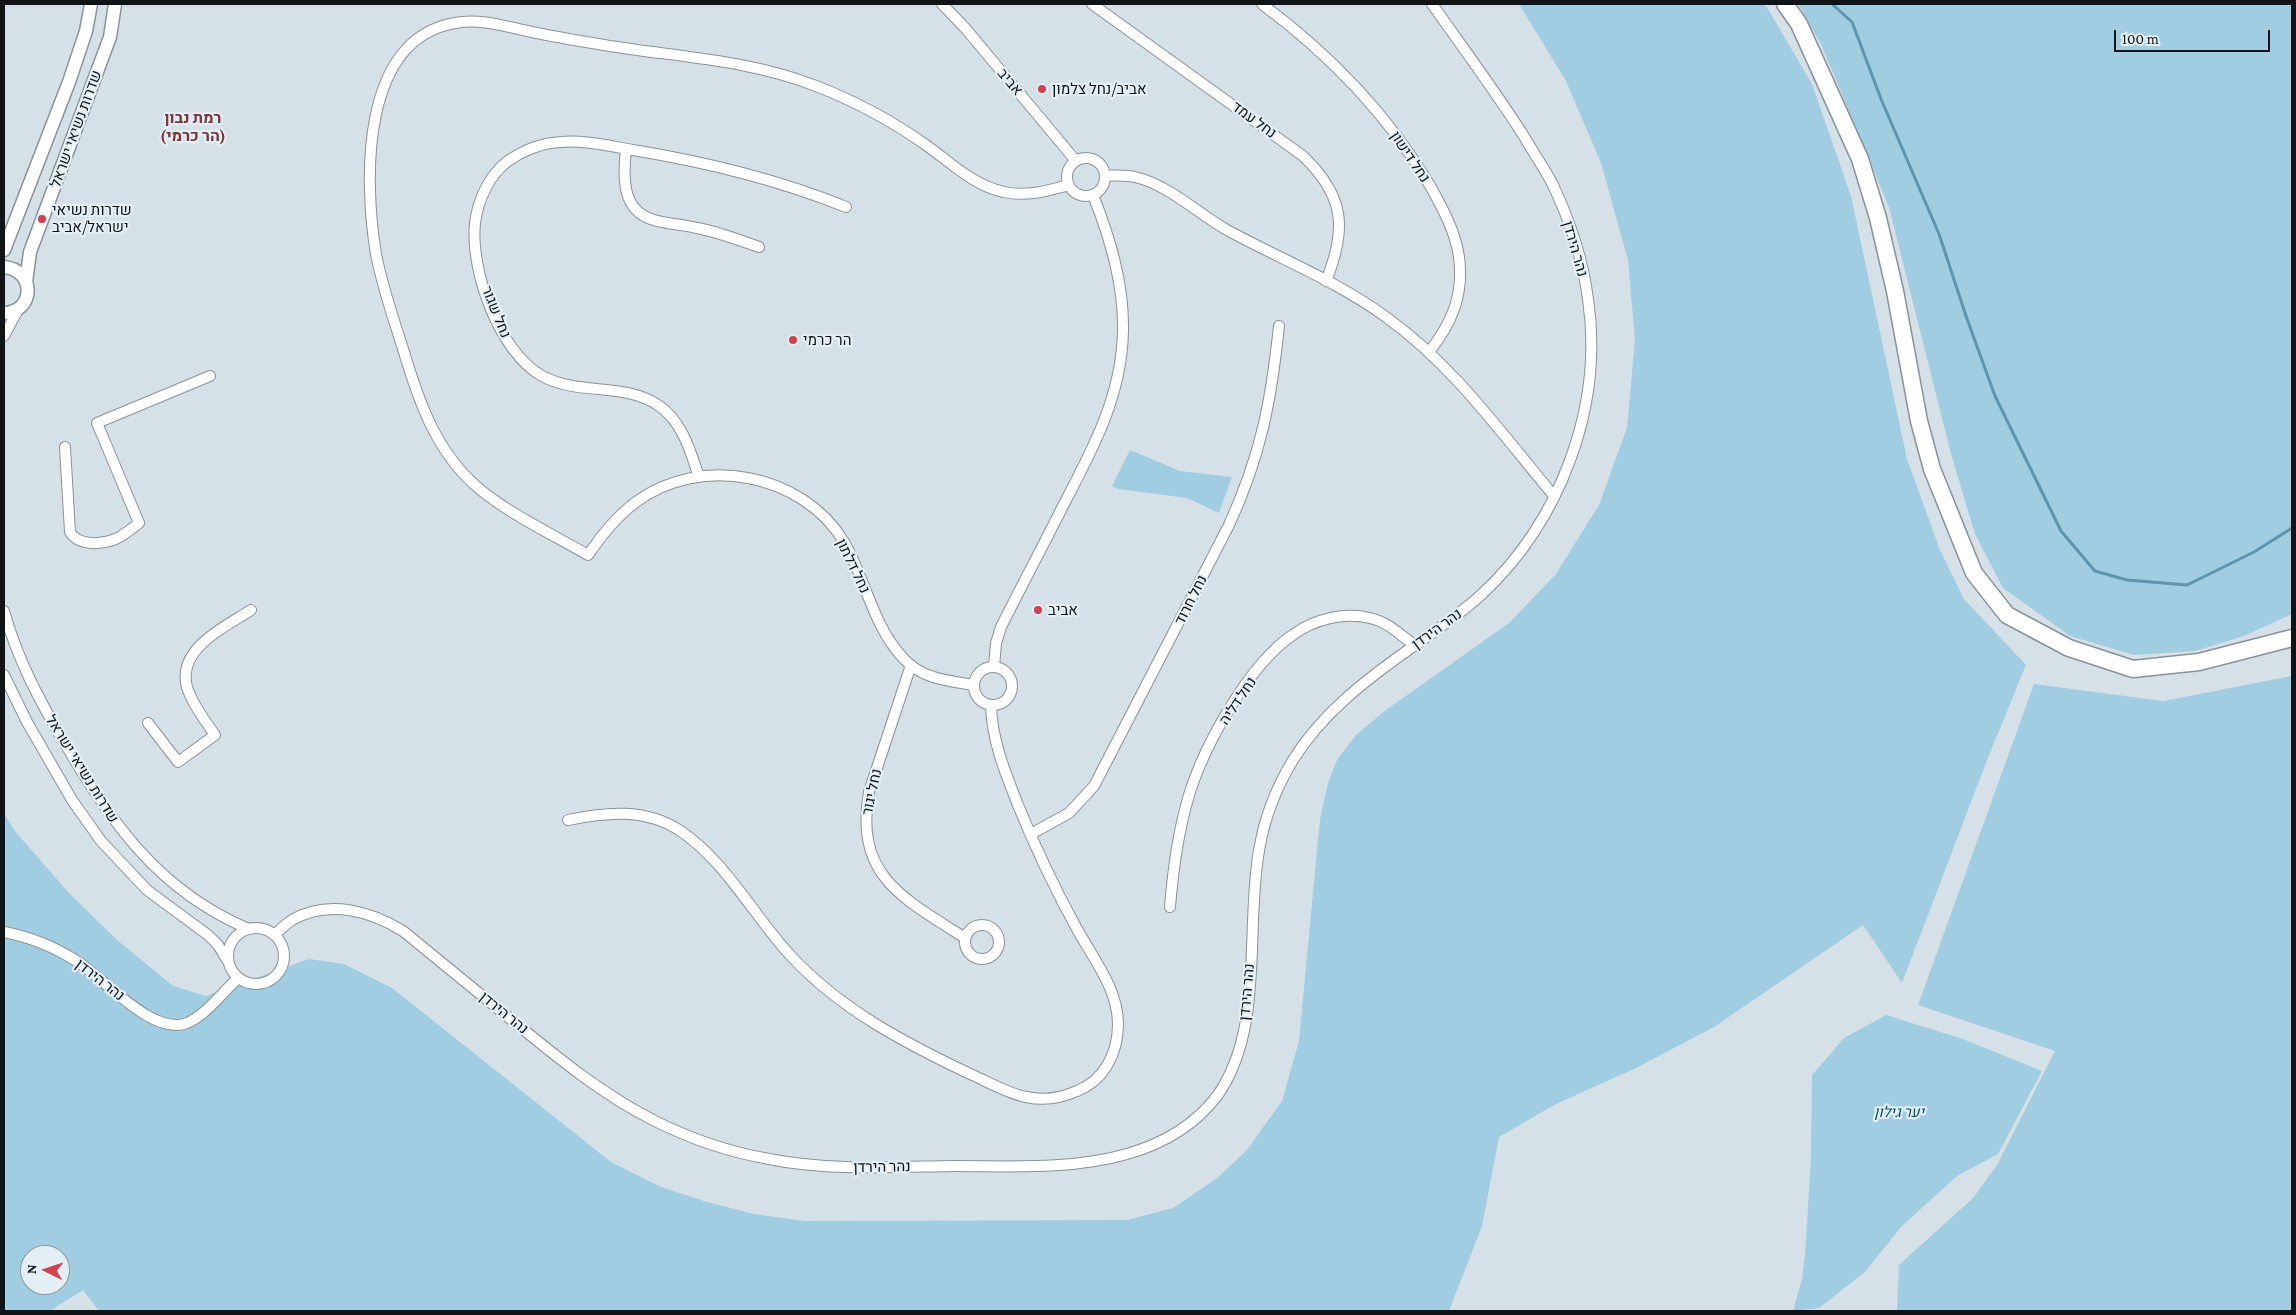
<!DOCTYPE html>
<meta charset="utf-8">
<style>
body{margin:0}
#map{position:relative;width:2296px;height:1315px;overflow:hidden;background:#d6e1e7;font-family:"Crimson Pro",serif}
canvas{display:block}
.frame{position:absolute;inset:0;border:5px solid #101416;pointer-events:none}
.north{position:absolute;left:20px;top:1245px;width:50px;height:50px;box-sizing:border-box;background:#e3eff5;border:1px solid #8f979c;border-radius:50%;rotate:274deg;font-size:14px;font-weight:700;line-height:20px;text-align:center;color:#101416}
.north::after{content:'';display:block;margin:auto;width:18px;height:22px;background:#d14151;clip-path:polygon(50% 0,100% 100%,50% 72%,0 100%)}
.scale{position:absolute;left:2114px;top:30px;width:156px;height:22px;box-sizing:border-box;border:2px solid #101416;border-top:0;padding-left:6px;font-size:15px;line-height:18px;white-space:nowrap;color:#101416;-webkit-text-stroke:4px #e3eff5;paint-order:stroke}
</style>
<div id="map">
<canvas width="2296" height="1315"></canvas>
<div class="frame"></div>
<div class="north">N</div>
<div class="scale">100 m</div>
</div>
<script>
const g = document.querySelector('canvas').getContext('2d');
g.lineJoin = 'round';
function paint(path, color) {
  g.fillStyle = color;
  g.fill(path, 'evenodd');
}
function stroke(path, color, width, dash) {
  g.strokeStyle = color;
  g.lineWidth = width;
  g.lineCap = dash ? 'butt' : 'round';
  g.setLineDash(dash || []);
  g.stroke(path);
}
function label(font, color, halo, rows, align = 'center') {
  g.font = font + ' "Crimson Pro",Heebo,serif';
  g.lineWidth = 4.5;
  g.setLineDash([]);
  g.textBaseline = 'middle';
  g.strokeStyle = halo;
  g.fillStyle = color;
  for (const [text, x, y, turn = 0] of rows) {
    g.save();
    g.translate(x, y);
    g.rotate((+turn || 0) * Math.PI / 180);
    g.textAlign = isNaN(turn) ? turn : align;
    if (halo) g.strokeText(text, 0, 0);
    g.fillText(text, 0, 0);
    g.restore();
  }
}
paint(new Path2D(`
 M1519 4H1765L1812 84 1851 196 1907 459 1940 550 1964 599 2026 665 1989 755 1902 983 1863 925 1714 1027 1636 1068 1556 1104 1499 1137 1482 1226 1449 1311H99L83 1290 50 1311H4V813L14 830 68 892 116 939 173 986 206 996 309 959 344 964 392 988 611 1162 661 1187 707 1202 754 1214 804 1221 1127 1220 1173 1208 1216 1179 1246 1151 1282 1101 1299 1041 1320 819 1328 783 1337 760 1356 735 1386 710 1509 623 1556 574 1599 505 1627 428 1635 340 1628 260 1601 163 1566 81ZM30 1255H60V1285H30Z
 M1798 4H2292V614L2244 636 2195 651 2134 655 2070 636 2003 588 1975 534 1951 454 1889 207 1821 44Z
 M1130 450 1180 471 1232 477 1219 513 1187 498 1118 489 1112 486Z
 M2292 676V1311H1897L1899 1265 1973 1198 1997 1165 2055 1051 1918 1005 2034 684 2163 701Z
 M1886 1015 1963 1039 2042 1071 1998 1154 1957 1176 1901 1227 1865 1272 1819 1308 1793 1311 1802 1279 1805 1255 1811 1157 1812 1075 1844 1038Z`), '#a0cde2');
stroke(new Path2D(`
 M1832 4 1852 22 1881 99 1939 234 1966 316 1995 396 2061 531 2095 571 2127 580 2187 585 2254 552 2292 528`), '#5e94ad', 3);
const minor = new Path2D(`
 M942 4 966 29 1076 161
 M1092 4 1303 156C1345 196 1347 229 1326 281
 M1262 4C1329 54 1386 112 1429 184 1442 207 1455 230 1459 257 1464 295 1452 323 1429 352
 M626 149C623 176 621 211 654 220 666 224 680 224 692 227 715 231 737 239 759 247
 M1067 177a19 19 0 1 1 38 0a19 19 0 1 1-38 0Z
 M1105 175C1115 176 1125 175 1135 177 1169 185 1197 213 1227 230 1280 259 1337 281 1386 317 1453 365 1502 434 1554 496
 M4 336 19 308
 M65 447 70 532C77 545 99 545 113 540 122 537 131 529 139 523L97 423 210 376
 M699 477C690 450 682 421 658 405 624 382 579 396 542 376 499 352 470 270 475 223 478 200 489 175 508 161 524 150 541 143 561 142 584 140 609 146 633 150 706 162 777 179 846 207
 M4 611C17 658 39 700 64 742 111 823 160 892 249 929
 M911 665 869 792C854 876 903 898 965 938
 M994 667 996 643 1001 627C1022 585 1044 544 1065 502 1094 447 1122 394 1123 331 1124 284 1110 238 1093 195
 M974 686a19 19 0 1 1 38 0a19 19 0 1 1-38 0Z
 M4 675 27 722 72 800 101 841 147 890 208 935 218 945 229 963
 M974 685C949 681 922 679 904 659 873 627 866 580 844 542 803 473 700 454 636 502 616 517 602 535 588 555 552 534 507 513 476 486 435 450 418 399 403 349 393 317 382 286 376 254 364 181 360 39 455 23 481 18 507 27 532 32 556 37 580 41 604 45 675 57 748 59 816 86 855 101 892 121 926 145 950 162 974 186 1004 192 1026 197 1047 191 1069 185
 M148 723 178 762 215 735C206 722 196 709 190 695 170 652 222 629 251 610
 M568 820C606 812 645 808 679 830 726 861 753 915 790 955 840 1009 903 1042 968 1073 987 1081 1006 1093 1026 1097 1044 1101 1061 1098 1077 1091 1105 1080 1118 1052 1118 1024 1118 989 1093 958 1077 929 1055 889 1035 847 1018 805 1005 772 992 741 991 705
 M1031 834 1069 813 1094 786 1229 525C1261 455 1271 402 1279 326
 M1170 907C1173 869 1178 832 1189 795 1205 744 1249 664 1294 634 1315 619 1344 612 1370 618 1389 622 1399 635 1415 645
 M965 942a17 17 0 1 1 34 0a17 17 0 1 1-34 0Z
 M228 956a28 28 0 1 1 56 0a28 28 0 1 1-56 0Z
 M4 932C30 937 55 947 78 962 105 979 152 1036 187 1023 206 1015 223 992 238 978
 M274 935C280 930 286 924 292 920 329 899 370 911 403 931 440 961 476 991 513 1021 558 1058 603 1095 655 1121 691 1139 729 1152 769 1159 829 1171 892 1167 954 1166 1011 1166 1071 1170 1127 1154 1162 1144 1195 1125 1217 1096 1265 1029 1245 928 1259 851 1264 819 1276 788 1293 760 1322 713 1367 679 1411 648 1435 631 1459 615 1481 595 1560 522 1604 407 1588 299 1583 260 1570 221 1553 185 1545 169 1534 154 1525 138 1496 92 1463 48 1432 4`);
const tertiary = new Path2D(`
 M4 250 69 82 86 31 91 4
 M4 267C36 270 35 312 4 313
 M26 282 30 252 110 37 115 4`);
const primary = new Path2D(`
 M1785 4 1799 24 1860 159 1878 218 1895 291 1919 421 1932 469 1974 573 2007 615 2069 648 2133 669 2199 662 2292 638`);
stroke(minor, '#889298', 12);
stroke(tertiary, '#889298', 15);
stroke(primary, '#889298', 19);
stroke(minor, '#fff', 10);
stroke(tertiary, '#fff', 12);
stroke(primary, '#fff', 16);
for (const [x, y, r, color] of [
 [1042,89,5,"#d14151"],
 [42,219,5,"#d14151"],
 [793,340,5,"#d14151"],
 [1038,610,5,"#d14151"]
]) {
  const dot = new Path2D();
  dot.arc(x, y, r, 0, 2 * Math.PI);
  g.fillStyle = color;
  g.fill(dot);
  stroke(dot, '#e3eff5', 2);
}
label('15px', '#101416', '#e3eff5', [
 ["אביב",1010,82,50],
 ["נחל עמד",1254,120,36],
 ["שדרות נשיאי ישראל",76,129,-70],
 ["נחל דישון",1410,157,56],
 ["נהר הירדן",1575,249,74],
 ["נחל שגור",496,312,68],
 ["נחל דלתון",853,566,64],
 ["נחל חרוד",1191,600,-63],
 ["נהר הירדן",1437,629,-36],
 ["נחל דליה",1238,701,-56],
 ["שדרות נשיאי ישראל",82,769,58],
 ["נחל יגור",872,792,-78],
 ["נהר הירדן",100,980,38],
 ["נהר הירדן",1247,992,-85],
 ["נהר הירדן",504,1013,39],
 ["נהר הירדן",882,1167,-1]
]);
label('15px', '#101416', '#e3eff5', [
 ["אביב/נחל צלמון",1052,89],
 ["שדרות נשיאי",52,210],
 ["ישראל/אביב",52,227],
 ["הר כרמי",803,340],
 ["אביב",1048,610]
], 'left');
label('italic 15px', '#06526d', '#e3eff5', [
 ["יער גילון",1899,1112]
]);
label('bold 16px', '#7d353a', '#e3eff5', [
 ["רמת נבון",193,118],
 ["(הר כרמי)",193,136]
]);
</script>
